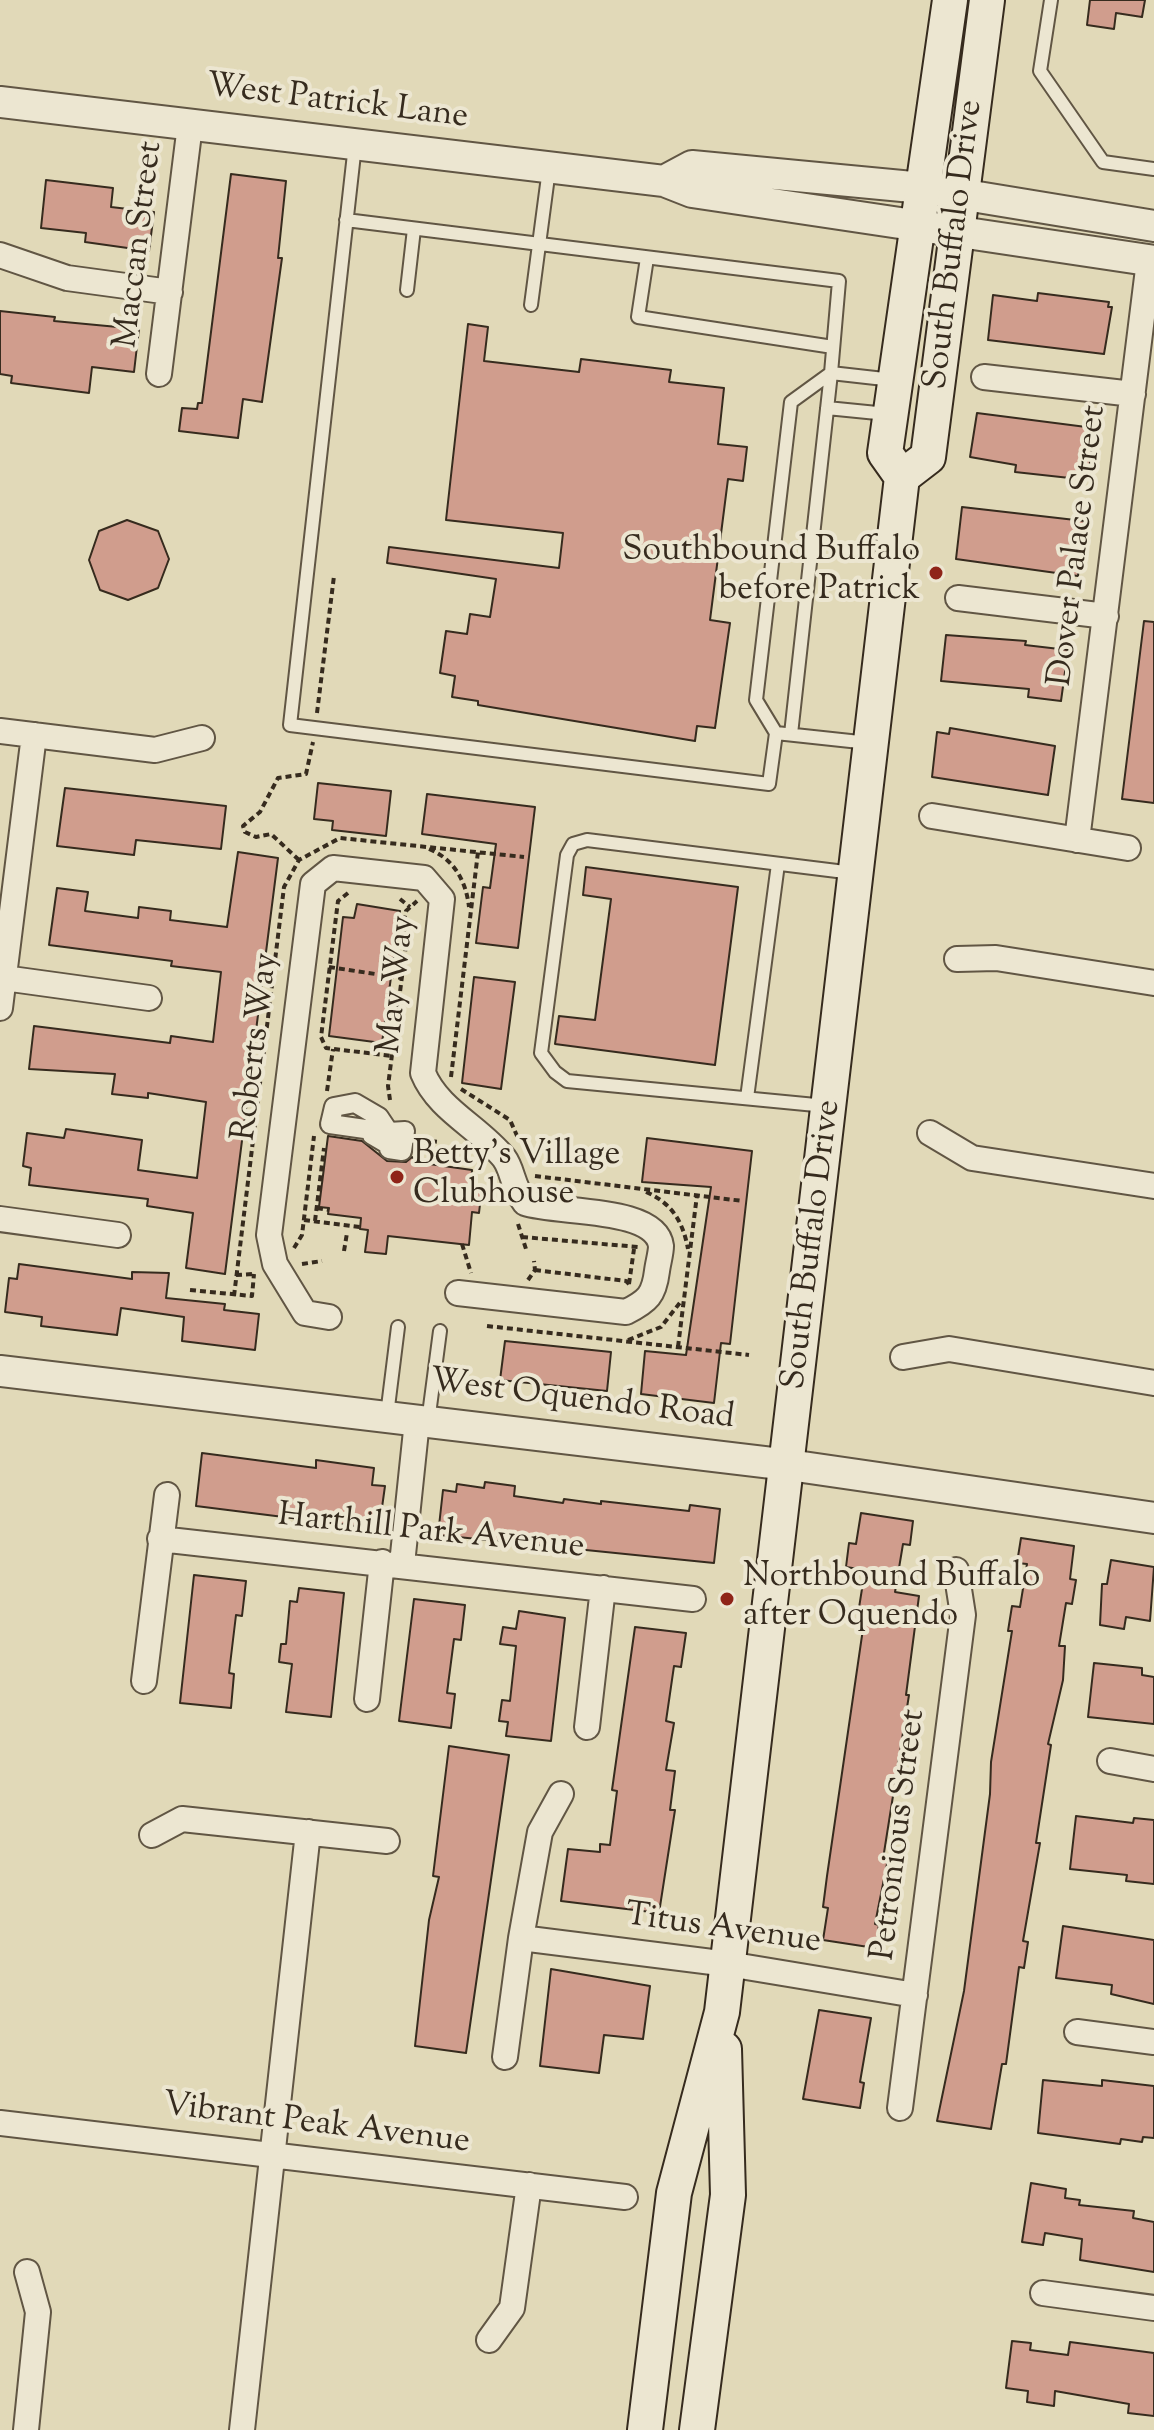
<!DOCTYPE html>
<style>
body{margin:0}
canvas{display:block;background:#e1d9b8}
</style>
<canvas width="1154" height="2430"></canvas>
<script>
const g = document.querySelector('canvas').getContext('2d');
g.lineJoin = 'round';
function paint(path, color) {
  g.fillStyle = color;
  g.fill(path, 'evenodd');
}
function stroke(path, color, width, dash) {
  g.strokeStyle = color;
  g.lineWidth = width;
  g.lineCap = dash ? 'butt' : 'round';
  g.setLineDash(dash || []);
  g.stroke(path);
}
function label(font, color, halo, rows, align = 'center') {
  g.font = font + ' "Sorts Mill Goudy",serif';
  g.lineWidth = 8;
  g.setLineDash([]);
  g.textBaseline = 'middle';
  g.strokeStyle = halo;
  g.fillStyle = color;
  for (const [text, x, y, turn = 0] of rows) {
    g.save();
    g.translate(x, y);
    g.rotate((+turn || 0) * Math.PI / 180);
    g.textAlign = isNaN(turn) ? turn : align;
    if (halo) g.strokeText(text, 0, 0);
    g.fillText(text, 0, 0);
    g.restore();
  }
}
const building = new Path2D(`
 M1090 0H1145L1142 17 1116 13 1114 29 1087 25Z
 M231 174 286 181 278 258H282L262 402 243 399 238 438 179 431 182 408 197 409 198 403H202Z
 M46 180 113 188 111 207 154 212 149 251 85 242 86 233 41 228Z
 M1038 293 1109 302 1108 307H1112L1104 354 988 340 993 295 1037 301Z
 M0 311 55 317 54 321 139 329 134 372 92 367 89 393 11 383 12 376 0 374Z
 M468 324 488 327 484 361 579 372 581 359 671 370 669 382 724 388 718 444 747 447 743 481 728 479 710 620 730 623 715 728 697 726 695 741 478 705V701L452 697 455 676 440 673 446 631 467 634 470 614 490 617 496 579 387 563 389 547 559 568 563 533 446 520Z
 M977 413 1094 428 1088 480 1015 472 1016 465 970 457Z
 M962 507 1084 521 1078 576 956 559Z
 M127 520 158 531 169 559 158 588 128 600 100 590 89 560 99 531Z
 M1144 621 1154 622V803L1122 799Z
 M946 635 1026 641 1025 645 1068 650 1061 701 1028 697 1029 689 941 681Z
 M950 728 1055 746 1048 795 932 777 937 732 949 734Z
 M318 783 391 791 386 836 332 830 333 821 314 819Z
 M65 788 226 806 221 849 136 840 134 855 57 846Z
 M427 794 535 807 518 948 476 943 483 887 490 888 496 844 422 834Z
 M238 852 278 858 225 1274 186 1268 193 1213 147 1206 148 1199 29 1185 31 1168 23 1166 27 1133 64 1138 66 1129 142 1140 138 1170 197 1178 206 1102 148 1093V1098L112 1094 115 1074 29 1069 34 1026 170 1043 171 1036 213 1042 221 972 171 966 172 961 49 945 57 888 88 892 85 911 138 918 139 907 171 911 170 920 227 927Z
 M586 867 738 887 715 1065 555 1044 559 1016 595 1020 611 899 583 895Z
 M357 904 400 911 382 1043 329 1036 343 917 354 918Z
 M474 977 515 982 501 1089 462 1083Z
 M328 1136 362 1141 387 1161 406 1162 412 1157 415 1162 472 1170 471 1185 482 1187 479 1213 472 1212 469 1245 388 1236 386 1254 365 1252 368 1230 360 1229 361 1218 328 1214 329 1208 319 1207Z
 M647 1138 752 1151 730 1344 721 1343 714 1403 641 1394 645 1351 686 1355 711 1187 642 1182Z
 M19 1264 132 1279V1272L169 1273 166 1298 225 1304 224 1310 259 1314 255 1350 182 1341 184 1317 121 1308 117 1335 41 1326 42 1317 5 1312 9 1278 17 1279Z
 M505 1341 611 1352 607 1391 500 1380Z
 M202 1453 316 1468V1460L374 1468 372 1485 385 1486 379 1529 196 1506Z
 M485 1482 515 1486 514 1496 563 1503 564 1499 601 1504V1501L689 1511 690 1505 720 1509 714 1563 438 1535 443 1490 456 1492 457 1484 484 1488Z
 M861 1513 913 1521 910 1545 903 1544 895 1592 919 1596 906 1695H909L883 1859H888L875 1924 879 1925 875 1948 823 1940 828 1908 823 1907 827 1876 865 1615 858 1614 865 1570 846 1567 849 1543 856 1544Z
 M1021 1538 1074 1546 1070 1579 1076 1580 1072 1604 1066 1603 1059 1646H1065L1063 1680 1048 1744 1051 1745 1036 1843H1040L1023 1941 1028 1942 1024 1968 1019 1967 1006 2064H1002L991 2129 937 2121 964 1991 990 1794 991 1762 1012 1631H1008L1012 1606 1020 1607 1027 1564 1017 1563Z
 M1111 1560 1154 1567 1150 1621 1126 1617 1124 1629 1100 1625 1102 1584H1107Z
 M194 1575 246 1581 242 1616 236 1615 229 1673 234 1674 231 1708 180 1703Z
 M299 1588 344 1593 331 1717 286 1712 292 1664 279 1662 281 1644H286L290 1601 297 1602Z
 M414 1599 465 1605 461 1640 454 1639 447 1693 455 1694 451 1728 399 1721Z
 M519 1611 565 1618 551 1741 506 1736 508 1722 499 1721 502 1700 510 1701 516 1646 500 1644 503 1627 516 1629Z
 M635 1627 686 1633 681 1667 674 1666 666 1721 674 1723 666 1770 675 1771 670 1810H675L659 1913 561 1901 568 1849 600 1852V1844L610 1845 617 1791 612 1790Z
 M1094 1663 1142 1668V1675L1154 1677V1724L1088 1717Z
 M449 1746 509 1755 466 2053 415 2046 429 1920 439 1877 433 1876Z
 M1076 1816 1133 1823 1134 1818 1154 1820V1884L1126 1881 1127 1875 1070 1869Z
 M1063 1926 1154 1940V2004L1111 1994 1112 1985 1056 1978Z
 M551 1969 650 1986 643 2039 604 2035 599 2073 540 2066Z
 M819 2010 871 2018 860 2082 864 2083 860 2108 803 2099Z
 M1043 2080 1102 2086V2080L1154 2086V2138L1143 2137 1142 2142 1121 2139 1120 2144 1038 2133Z
 M1031 2183 1066 2189 1065 2198 1080 2200 1079 2205 1134 2211 1133 2218 1154 2222V2272L1080 2260 1082 2239 1045 2233 1043 2245 1022 2242Z
 M1012 2341 1031 2343 1030 2350 1068 2355 1070 2342 1154 2353V2416L1128 2413 1129 2404 1055 2391 1054 2406 1027 2402 1028 2391 1006 2388Z`);
paint(building, '#d09d8d');
stroke(building, '#362b1e', 2);
const service = new Path2D(`
 M1051 0 1040 71 1103 162 1154 169
 M355 145 290 725 769 784 776 733 869 743
 M346 220 839 281 831 373 791 402 756 700 776 733
 M647 258 638 317 833 347
 M407 290 414 229
 M531 305 549 169
 M827 408 887 414
 M791 734 831 373 893 380
 M747 1098 778 864
 M826 1106 567 1081 555 1072 541 1053 567 855 573 844 587 840 853 873
 M387 1415 398 1327
 M428 1422 440 1331`);
const pedestrian = new Path2D(`
 M355 1103 379 1117 389 1132 405 1131 402 1151 389 1149V1145L372 1135V1130L330 1124 334 1107Z`);
const minor = new Path2D(`
 M0 255 67 278 170 292
 M159 374 190 125
 M984 377 1133 394
 M958 598 1106 616
 M0 731 155 750 202 738
 M932 816 1128 848
 M1077 840 1149 261
 M957 959 996 958 1154 983
 M4 978 149 998
 M0 1008 34 735
 M930 1133 972 1158 1154 1186
 M0 1219 118 1235
 M329 1317 305 1313 275 1264 269 1235 313 884 333 868 424 878 442 899 423 1073C438 1110 479 1127 504 1158 513 1170 512 1186 525 1203 556 1214 656 1206 661 1246 661 1253 658 1263 657 1271 654 1295 648 1301 626 1312L458 1293
 M903 1357 949 1349 1154 1383
 M160 1539 693 1599
 M402 1564 417 1421
 M144 1681 167 1495
 M367 1699 382 1562
 M587 1727 603 1588
 M1110 1761 1154 1769
 M152 1835 182 1819 387 1841
 M521 1938 728 1964 915 1995
 M1077 2032 1154 2042
 M505 2057 521 1938 540 1832 561 1794
 M900 2108 963 1615 956 1570
 M0 2123 625 2197
 M1043 2293 1154 2308
 M489 2340 512 2308 529 2185
 M26 2430 38 2312 27 2272
 M242 2430 308 1832`);
const tertiary = new Path2D(`
 M0 102 664 181 692 192 1154 261
 M664 181 692 166 923 188 1154 226
 M0 1371 789 1465 1154 1518`);
const secondary = new Path2D(`
 M902 477 928 457 987 0
 M645 2430 674 2193 722 2012 902 477 885 453 950 0
 M697 2430 728 2195 724 2049`);
stroke(service, '#615644', 16);
stroke(pedestrian, '#615644', 22);
stroke(minor, '#615644', 28);
stroke(tertiary, '#615644', 34);
stroke(secondary, '#362b1e', 38);
stroke(new Path2D(`
 M317 713 334 576
 M429 849C454 859 466 881 469 907
 M299 860 271 834 256 837 245 832 243 826 260 812 278 778 306 774 313 742
 M348 893 338 901 321 1037 326 1048 392 1056
 M400 899 410 907
 M329 967 402 978
 M451 1077 478 852
 M461 1089 510 1120 518 1138
 M327 1091 333 1049
 M390 1100 388 1086 406 945 404 920 406 911 417 901
 M421 1140 439 1142
 M535 1176 743 1201
 M646 1192C672 1203 683 1222 688 1249
 M317 1208 329 1210
 M304 1220 360 1227
 M315 1221 324 1148
 M518 1224 526 1249
 M522 1237 638 1247
 M462 1244 471 1273
 M294 1248 302 1235 314 1136
 M344 1251 347 1233
 M302 1264 322 1261
 M535 1270 626 1281 630 1285
 M236 1275 253 1274
 M528 1280 535 1270 534 1261
 M629 1284 634 1249
 M190 1290 252 1296 254 1274
 M234 1296 284 887 299 860 340 838 524 857
 M487 1326 749 1355
 M628 1340 661 1327 682 1300
 M678 1347 697 1195`), '#362b1e', 4, [6, 4]);
stroke(service, '#ece6d1', 12);
stroke(pedestrian, '#ece6d1', 18);
stroke(minor, '#ece6d1', 24);
stroke(tertiary, '#ece6d1', 30);
stroke(secondary, '#ece6d1', 34);
for (const [x, y, r, color] of [
 [936,573,8,"#8f2418"],
 [397,1177,8,"#8f2418"],
 [727,1599,8,"#8f2418"]
]) {
  const dot = new Path2D();
  dot.arc(x, y, r, 0, 2 * Math.PI);
  g.fillStyle = color;
  g.fill(dot);
  stroke(dot, '#ece6d1', 3);
}
label('34px', '#362b1e', '#ece6d1', [
 ["West Patrick Lane",337,104,7],
 ["Maccan Street",141,245,-83],
 ["South Buffalo Drive",956,245,-83],
 ["Dover Palace Street",1080,546,-83],
 ["May Way",399,985,-84],
 ["Roberts Way",258,1047,-83],
 ["South Buffalo Drive",814,1245,-83],
 ["West Oquendo Road",582,1402,7],
 ["Harthill Park Avenue",431,1534,6],
 ["Petronious Street",901,1835,-83],
 ["Titus Avenue",723,1931,8],
 ["Vibrant Peak Avenue",316,2126,7]
]);
label('34px', '#362b1e', '#ece6d1', [
 ["Southbound Buffalo",920,553,"right"],
 ["before Patrick",920,592,"right"],
 ["Betty's Village",413,1157],
 ["Clubhouse",413,1196],
 ["Northbound Buffalo",743,1579],
 ["after Oquendo",743,1618]
], 'left');
</script>
